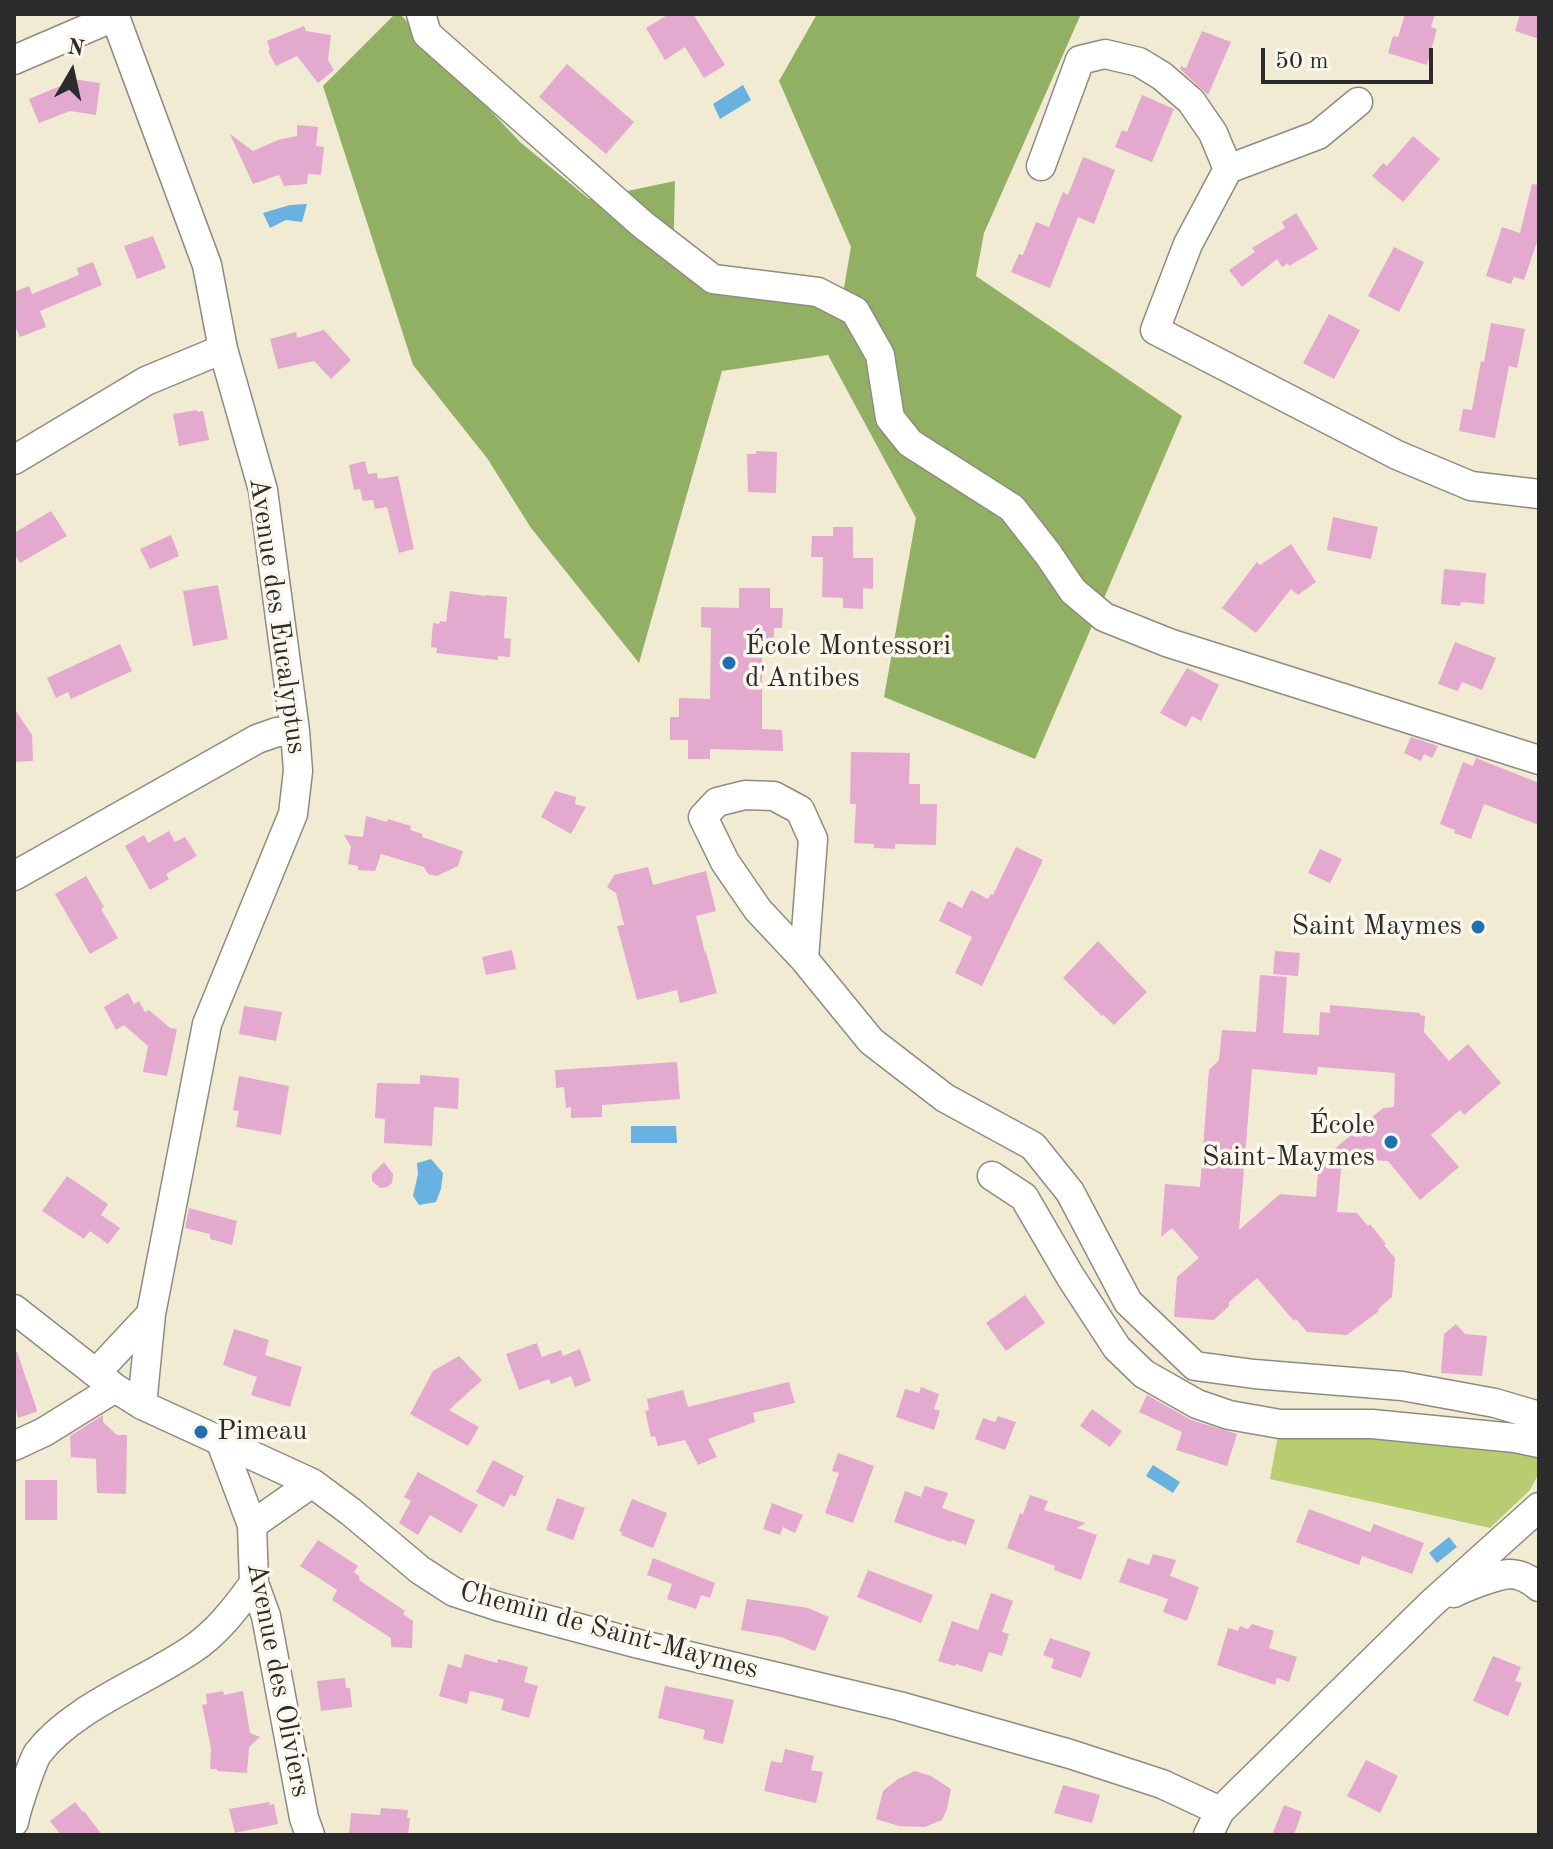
<!DOCTYPE html>
<meta charset="utf-8">
<style>
body{margin:0}
#map{position:relative;width:1553px;height:1849px;overflow:hidden;background:#f2ebd4;font-family:"Old Standard TT",serif}
canvas{display:block}
.frame{position:absolute;inset:0;border:16px solid #2b2b2b;pointer-events:none}
.north{position:absolute;left:32px;top:32px;width:80px;height:80px;-webkit-text-stroke:6px #fbf7ec;paint-order:stroke;rotate:9deg;font-size:22px;font-weight:700;line-height:32px;text-align:center;color:#2b2b2b}
.north::after{content:'';display:block;margin:auto;width:28px;height:36px;background:#2b2b2b;clip-path:polygon(50% 0,100% 100%,50% 72%,0 100%)}
.scale{position:absolute;left:1261px;top:48px;width:172px;height:36px;box-sizing:border-box;border:4px solid #2b2b2b;border-top:0;padding-left:10px;font-size:24px;line-height:28px;white-space:nowrap;color:#2b2b2b;-webkit-text-stroke:6px #fbf7ec;paint-order:stroke}
</style>
<div id="map">
<canvas width="1553" height="1849"></canvas>
<div class="frame"></div>
<div class="north">N</div>
<div class="scale">50 m</div>
</div>
<script>
const g = document.querySelector('canvas').getContext('2d');
g.lineJoin = 'round';
function paint(path, color) {
  g.fillStyle = color;
  g.fill(path, 'evenodd');
}
function stroke(path, color, width, dash) {
  g.strokeStyle = color;
  g.lineWidth = width;
  g.lineCap = dash ? 'butt' : 'round';
  g.setLineDash(dash || []);
  g.stroke(path);
}
function label(font, color, halo, rows, align = 'center') {
  g.font = font + ' "Old Standard TT",serif';
  g.lineWidth = 7;
  g.setLineDash([]);
  g.textBaseline = 'middle';
  g.strokeStyle = halo;
  g.fillStyle = color;
  for (const [text, x, y, turn = 0] of rows) {
    g.save();
    g.translate(x, y);
    g.rotate((+turn || 0) * Math.PI / 180);
    g.textAlign = isNaN(turn) ? turn : align;
    if (halo) g.strokeText(text, 0, 0);
    g.fillText(text, 0, 0);
    g.restore();
  }
}
paint(new Path2D(`
 M1279 1430 1539 1450V1473L1530 1490 1490 1528 1270 1479Z`), '#b8cd71');
paint(new Path2D(`
 M395 14H400L520 142 589 199 675 181 673 264 844 288 851 247 779 81 817 14H1081L984 233 976 276 1182 416 1035 759 884 697 916 518 828 355 722 371 639 663 531 528 487 458 413 365 323 86Z`), '#92b063');
paint(new Path2D(`
 M743 85 751 100 720 119 713 104Z
 M307 204 302 222 286 220 270 228 263 213 290 205Z
 M631 1126H676L677 1143H631Z
 M431 1159 443 1173 441 1189 436 1202 419 1205 413 1196 418 1174 417 1163Z
 M1153 1465 1180 1482 1173 1493 1146 1476Z
 M1449 1537 1457 1547 1437 1563 1429 1553Z`), '#68b1e0');
paint(new Path2D(`
 M669 14H693L725 65 704 78 685 47 665 60 646 28Z
 M1405 14H1435L1431 27 1437 29 1427 65 1388 53 1393 36 1398 37Z
 M1520 14H1539V39L1515 31Z
 M304 26 306 31 331 35 328 60 334 70 318 83 297 56 276 66 268 51 270 50 267 41Z
 M1202 31 1231 42 1208 95 1180 69 1181 66 1186 68Z
 M567 64 634 122 606 154 539 97Z
 M66 78 100 83 96 115 70 111 39 123 29 99 65 84Z
 M1142 95 1174 109 1152 162 1115 147 1122 130 1127 132Z
 M297 125 318 127 316 146 324 147 321 175 308 174 307 184 284 186 279 175 253 184 230 134 253 151 278 140 297 136Z
 M1413 136 1440 159 1403 202 1372 176 1383 163 1387 166Z
 M1083 157 1115 170 1094 224 1078 217 1050 288 1011 272 1019 254 1023 255 1036 222 1049 227 1063 192 1068 195Z
 M1532 184 1539 185V236L1524 280 1514 277 1511 284 1486 276 1502 227 1520 233Z
 M1296 213 1318 249 1289 266 1288 263 1282 267 1277 259 1242 287 1229 270 1255 252 1252 248 1285 228 1282 222Z
 M153 236 166 268 137 279 124 246Z
 M1394 247 1424 262 1399 312 1368 296Z
 M93 262 102 285 40 311 46 327 20 337 14 325V292L29 286 32 294 79 275 77 268Z
 M1329 314 1360 330 1334 379 1303 363Z
 M1491 323 1525 329 1517 368 1509 366 1495 438 1459 431 1463 409 1472 410 1481 361 1484 362Z
 M324 330 351 360 331 379 314 361 278 369 270 339 296 332 297 338Z
 M197 410V412L203 411 209 440 179 446 173 414Z
 M756 451 777 452 776 493 748 492 747 454H756Z
 M365 461 368 474 377 473 378 479 398 476 414 549 399 553 387 507 375 509 373 500 363 501 360 489 354 490 349 465Z
 M51 511 67 536 20 563 14 553V533Z
 M1333 517 1378 527 1371 559 1327 550Z
 M833 527H853V558H873V589L863 588V609L843 608V598L822 597 823 557H811L812 536H833Z
 M171 535 179 556 150 569 140 549Z
 M1291 544 1316 582 1298 595 1291 589 1256 633 1222 608 1257 562 1260 565Z
 M1444 569 1486 573 1484 604 1461 602 1460 606 1441 604Z
 M218 585 228 639 193 646 183 591Z
 M739 588H770V608H783L782 628H774V650H762V729L782 730 783 751 710 749V759H688V740H670V717H679V698L710 699 711 628 701 627V607L739 608Z
 M450 591 485 596 486 595 507 597 504 638 511 639 510 657 498 656V660L436 653 437 648 431 647 433 623 439 624 440 621 446 622Z
 M1455 642 1496 658 1482 690 1462 682 1458 691 1438 684Z
 M120 644 132 671 71 699 68 692 56 698 47 678Z
 M1187 668 1219 685 1201 721 1192 716 1186 727 1160 713Z
 M14 708 32 735 33 761 14 762Z
 M1411 737 1438 746 1432 758 1424 754 1421 761 1404 753Z
 M851 752 910 753 909 784H920V804H937L936 845 895 844V849L874 848V844L854 843 856 804H850Z
 M1476 758 1539 783V825L1484 804 1471 839 1454 833 1455 830 1440 824 1463 762 1473 766Z
 M555 791 576 797 575 804 586 807 571 834 541 817Z
 M366 816 387 822 388 819 411 826 410 830 423 834 422 837 463 851 458 866 437 876 428 874 424 867 381 854 375 871 358 870V866L348 864 351 847 344 835 363 837Z
 M169 831 175 842 185 837 197 856 166 874 169 879 150 890 125 846 144 835 148 843Z
 M1016 847 1043 860 982 986 955 973 972 937 939 921 948 901 962 908 971 890 988 899 991 894 993 895Z
 M1320 849 1342 859 1330 883 1308 873Z
 M648 867 653 885 706 871 716 911 696 916 705 953 706 952 717 993 680 1003 677 990 637 1000 617 926 624 925 616 893 607 887 614 875Z
 M86 876 104 907 101 909 118 938 90 954 55 894Z
 M1098 941 1147 992 1114 1025 1103 1015 1102 1016 1063 978Z
 M512 950 516 969 486 975 482 957Z
 M1275 951 1300 953 1298 976 1273 974Z
 M1260 975 1287 977 1283 1033 1319 1035 1320 1012 1330 1013V1005L1420 1013V1015L1425 1016 1424 1032 1449 1061 1468 1044 1501 1083 1464 1115 1460 1110 1431 1135 1459 1167 1420 1200 1388 1161 1342 1159 1337 1212 1357 1213 1368 1226 1370 1224 1386 1244 1384 1245 1395 1258 1392 1297 1378 1309 1379 1311 1347 1335 1307 1332 1296 1319 1294 1321 1257 1278 1229 1302V1306L1214 1320 1174 1317 1177 1277 1199 1258 1172 1228 1161 1237 1165 1184 1200 1187 1209 1070 1219 1060 1222 1030 1256 1032ZM1318 1067 1395 1073 1394 1107 1383 1108 1319 1162 1316 1197 1280 1194 1239 1230 1252 1069 1317 1075Z
 M128 993 134 1004 139 1001 145 1012 149 1010 170 1028 177 1029 167 1076 143 1072 148 1046 124 1025 116 1030 104 1007Z
 M244 1006 282 1012 276 1041 239 1034Z
 M677 1062 680 1099 602 1105V1117L571 1118V1107L566 1108 564 1087 556 1088 555 1070Z
 M420 1075 459 1078 458 1109 434 1107 432 1146 384 1143 385 1119 375 1118 377 1083 420 1084Z
 M239 1076 289 1086 281 1135 236 1127 239 1111 233 1110Z
 M384 1162 393 1174 392 1183 387 1187 380 1188 372 1181V1174Z
 M67 1176 108 1204 101 1215 120 1228 108 1244 90 1231 84 1239 42 1211Z
 M189 1208 237 1221 232 1245 210 1239V1234L185 1228Z
 M1025 1295 1045 1323 1006 1351 986 1323Z
 M1456 1324 1465 1334 1487 1336 1482 1376 1441 1373 1444 1334Z
 M234 1329 269 1340 265 1355 302 1367 290 1407 251 1395 257 1377 223 1365Z
 M537 1343 542 1357 561 1350 563 1356 580 1349 591 1381 575 1387 571 1376 551 1384 549 1379 519 1390 506 1354Z
 M14 1352H17L37 1410 36 1412 18 1418 14 1400Z
 M459 1356 482 1380 449 1410 479 1427 468 1446 410 1414 433 1371Z
 M789 1382 795 1403 753 1413 755 1422 708 1439 717 1457 698 1465 685 1440 658 1446 655 1436 651 1437 645 1411 649 1410 647 1399 683 1390 688 1407Z
 M921 1387 939 1394 934 1409 940 1411 934 1430 896 1417 905 1389 919 1393Z
 M1147 1395 1191 1420 1237 1434 1227 1466 1176 1450 1182 1432 1139 1412Z
 M1092 1409 1122 1431 1110 1447 1080 1426Z
 M103 1415V1422L117 1435H127L126 1494 97 1493 96 1459 71 1457 70 1436Z
 M998 1416 1016 1422 1005 1450 975 1439 983 1418 995 1422Z
 M838 1453 874 1466 853 1523 825 1513 839 1473 832 1471Z
 M493 1460 524 1476 515 1497 511 1494 504 1507 476 1492Z
 M418 1472 478 1505 461 1533 430 1515 418 1535 399 1523 411 1501 404 1497Z
 M25 1480H57V1520H25Z
 M925 1486 948 1493 942 1508 975 1520 966 1545 952 1540 951 1542 894 1522 905 1491 921 1497Z
 M1030 1495 1048 1501 1044 1510 1085 1523 1077 1528 1097 1535 1081 1580 1054 1570 1055 1566 1007 1548 1020 1513 1023 1514Z
 M557 1498 585 1508 573 1540 546 1530Z
 M632 1499 667 1513 653 1548 621 1535 622 1532 619 1531Z
 M772 1503 803 1515 795 1533 783 1527 780 1535 763 1529Z
 M1309 1509 1370 1532 1374 1524 1424 1543 1412 1574 1362 1556 1359 1565 1296 1542Z
 M318 1540 358 1566 354 1572 360 1577 359 1580 405 1611 403 1614 413 1621 412 1648 391 1647V1638L332 1600 337 1590 300 1566Z
 M1153 1554 1176 1560 1170 1576 1199 1587 1187 1621 1163 1612 1168 1599 1119 1582 1128 1558 1149 1565Z
 M653 1558 715 1583 710 1598 701 1595 696 1609 667 1599 672 1584 647 1575Z
 M868 1570 933 1595 921 1623 857 1597Z
 M991 1593 1013 1601 1002 1632 1009 1634 1002 1656 989 1652 982 1672 956 1664 955 1666 938 1661 952 1621 978 1630Z
 M747 1599 808 1608 829 1617 815 1651 781 1637 741 1630Z
 M1252 1624 1274 1631 1269 1648 1297 1657 1289 1682 1277 1678 1275 1685 1217 1665 1228 1628 1238 1631 1240 1626 1248 1629Z
 M1050 1638 1091 1652 1081 1678 1051 1668 1054 1659 1043 1655Z
 M465 1654 497 1663 498 1659 528 1667 524 1682 538 1686 529 1718 501 1710 504 1699 470 1691 467 1704 439 1696 448 1664 461 1668Z
 M1493 1656 1521 1667 1515 1681 1522 1683 1508 1716 1473 1701Z
 M345 1678 346 1688H350L352 1707 321 1711 317 1681Z
 M665 1686 734 1700 723 1744 703 1739 705 1730 658 1718Z
 M223 1691 224 1695 243 1691 250 1733 260 1737 249 1747 247 1773 217 1771V1769H210L211 1748 202 1705 207 1704 206 1694Z
 M785 1749 814 1756 811 1770 823 1772 816 1803 764 1791 771 1761 782 1763Z
 M1366 1760 1398 1776 1380 1813 1347 1796Z
 M915 1771 931 1776 951 1789 947 1809 942 1820 925 1827 899 1826 876 1819 883 1791 898 1779Z
 M1063 1785 1100 1795 1092 1823 1054 1813Z
 M75 1802 83 1812 84 1811 102 1835H61L50 1821Z
 M269 1802 270 1805 274 1804 278 1824 235 1833 229 1809Z
 M1284 1805 1302 1812 1294 1835H1272Z
 M381 1808 408 1810 407 1818H410L408 1835 349 1834 351 1813 380 1815Z`), '#e3a9ce');
const minor = new Path2D(`
 M114 14 207 265 223 349 263 490 295 731 298 771 293 814 207 1024 151 1314 142 1405
 M421 14 427 34 642 224 713 279 818 292 855 311 880 355 890 418 910 443 1012 508 1048 554 1073 591 1104 617 1169 643 1539 760
 M14 60 114 17
 M1358 102 1318 135 1228 169 1188 244 1155 330 1397 455 1471 486 1539 494
 M1041 166 1080 60 1105 54 1139 62 1162 76 1191 101 1213 133 1228 169
 M14 460 146 381 223 349
 M14 876 257 739 277 732 295 731
 M804 959 758 910 725 862 703 817 717 802 745 795 774 796 800 810 813 839 804 959 871 1041 945 1098 1033 1146 1070 1192 1128 1302 1195 1366 1254 1374 1402 1386 1495 1403 1539 1416
 M992 1176 1024 1197 1070 1276 1117 1348 1144 1374 1197 1404 1229 1415 1280 1424H1372L1515 1438 1539 1443
 M14 1309 115 1388 142 1405 312 1483 351 1512 420 1570 454 1592 500 1607 639 1644 899 1706 1070 1754 1162 1784 1220 1811
 M96 1373 151 1314
 M220 1440 252 1525 254 1583 266 1616 304 1818 310 1835
 M14 1446 44 1432 115 1388
 M252 1525 312 1483
 M1454 1593C1465 1587 1497 1575 1509 1574 1520 1574 1531 1580 1539 1587
 M14 1822C16 1810 32 1762 38 1753 72 1708 144 1682 191 1650 216 1634 236 1608 254 1583
 M1208 1835 1220 1811 1431 1604 1539 1507`);
stroke(minor, '#8e8b80', 31);
stroke(minor, '#fff', 28);
for (const [x, y, r, color] of [
 [729,663,8,"#1f6fb2"],
 [1478,927,8,"#1f6fb2"],
 [1391,1142,8,"#1f6fb2"],
 [201,1432,8,"#1f6fb2"]
]) {
  const dot = new Path2D();
  dot.arc(x, y, r, 0, 2 * Math.PI);
  g.fillStyle = color;
  g.fill(dot);
  stroke(dot, '#fbf7ec', 3);
}
label('28px', '#2b2b2b', '#fbf7ec', [
 ["Avenue des Eucalyptus",277,616,82],
 ["Chemin de Saint-Maymes",609,1631,15],
 ["Avenue des Oliviers",278,1680,79]
]);
label('28px', '#2b2b2b', '#fbf7ec', [
 ["École Montessori",745,647],
 ["d'Antibes",745,679],
 ["Saint Maymes",1462,927,"right"],
 ["École",1375,1126,"right"],
 ["Saint-Maymes",1375,1158,"right"],
 ["Pimeau",217,1432]
], 'left');
</script>
